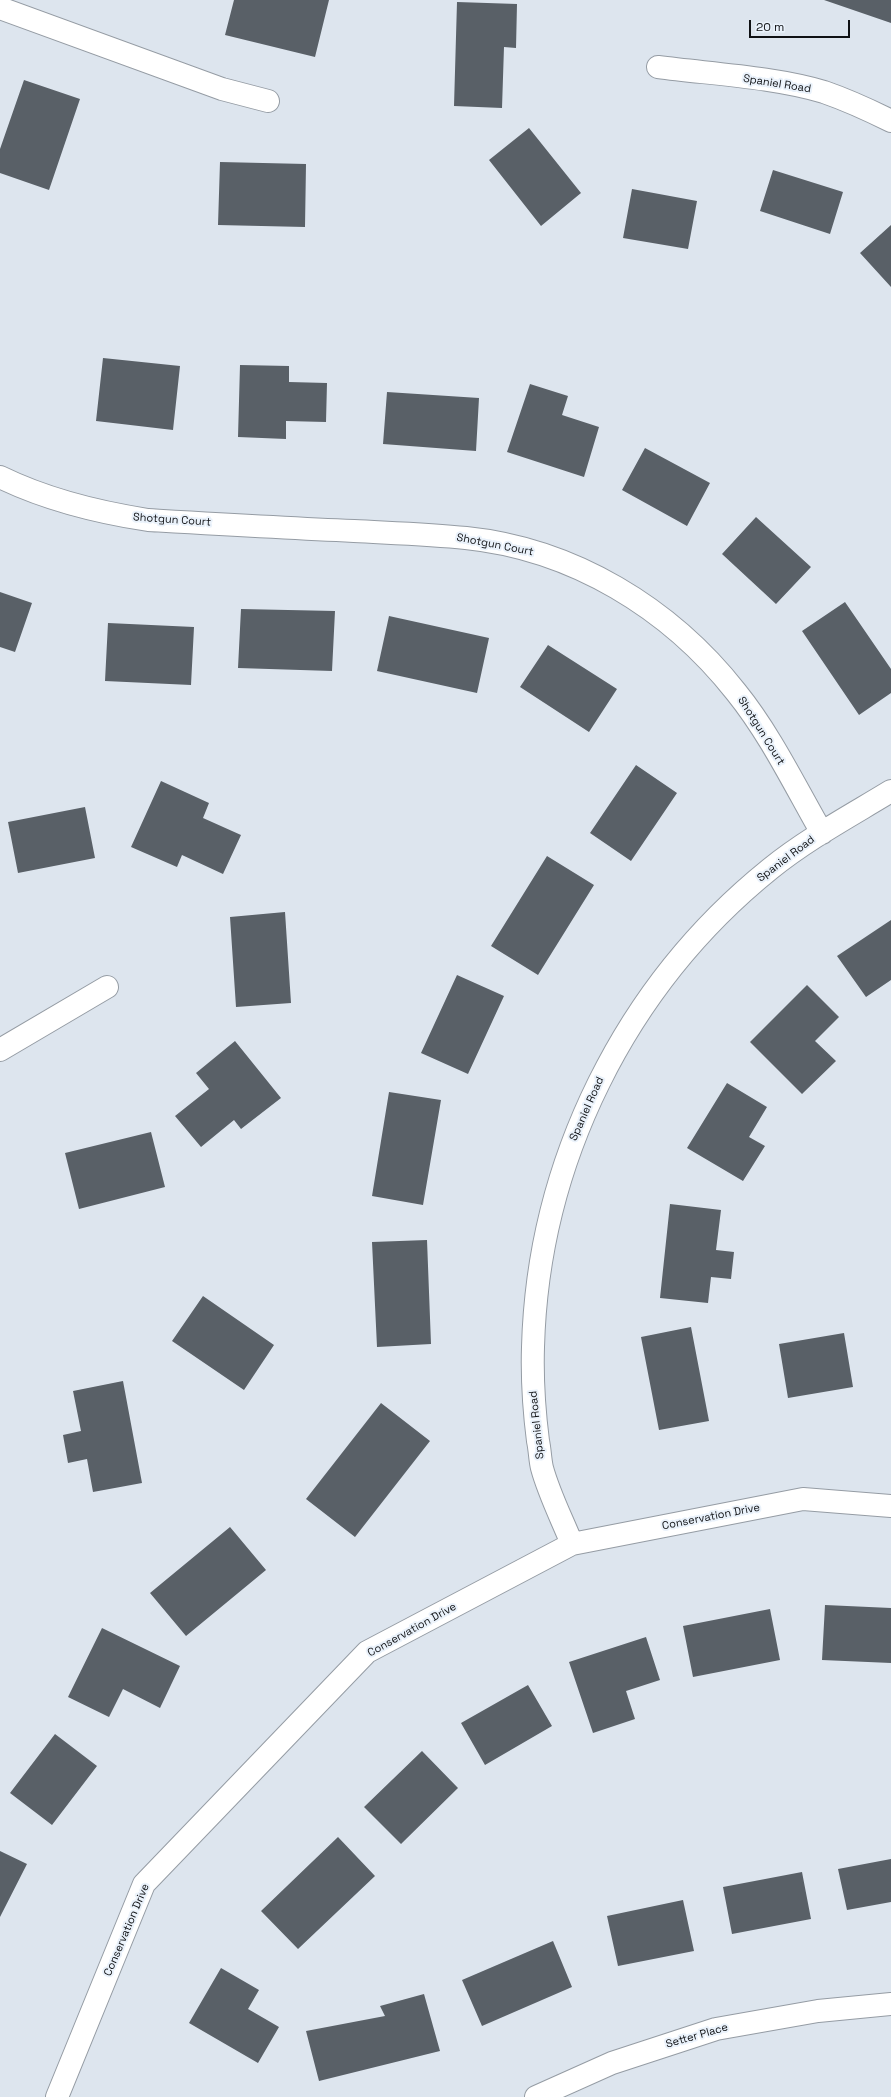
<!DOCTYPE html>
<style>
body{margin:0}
#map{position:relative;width:891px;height:2097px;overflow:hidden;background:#dde5ee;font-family:"Space Grotesk",sans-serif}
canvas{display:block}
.scale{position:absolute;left:749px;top:20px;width:101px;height:18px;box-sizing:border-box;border:2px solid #0f1114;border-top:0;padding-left:5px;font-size:12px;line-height:14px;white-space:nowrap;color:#0f1114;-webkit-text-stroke:3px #eaf2fb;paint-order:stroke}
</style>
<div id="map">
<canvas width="891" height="2097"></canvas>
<div class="scale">20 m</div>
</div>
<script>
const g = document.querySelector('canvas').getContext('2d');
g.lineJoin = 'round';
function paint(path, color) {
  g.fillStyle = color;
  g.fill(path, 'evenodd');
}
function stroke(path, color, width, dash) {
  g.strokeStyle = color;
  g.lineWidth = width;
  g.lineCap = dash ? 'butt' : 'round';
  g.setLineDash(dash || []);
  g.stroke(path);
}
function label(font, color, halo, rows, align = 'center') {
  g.font = font + ' "Space Grotesk",sans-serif';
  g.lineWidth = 4;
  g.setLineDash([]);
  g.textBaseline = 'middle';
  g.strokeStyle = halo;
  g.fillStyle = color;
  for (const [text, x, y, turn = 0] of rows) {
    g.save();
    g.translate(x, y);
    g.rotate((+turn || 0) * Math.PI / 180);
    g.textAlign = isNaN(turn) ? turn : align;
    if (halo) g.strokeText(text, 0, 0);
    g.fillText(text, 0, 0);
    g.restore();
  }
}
paint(new Path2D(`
 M234 0H329L315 57 225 35Z
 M824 0H891V23Z
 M457 2 517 4 516 48 504 47 502 108 454 106Z
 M24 80 80 99 49 190 0 173V149Z
 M529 128 581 193 541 226 489 160Z
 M220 162 306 164 305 227 218 225Z
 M773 170 843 192 830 234 760 211Z
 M632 189 697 201 688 249 623 238Z
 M891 225V287L860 253Z
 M103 358 180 366 173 430 96 421Z
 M240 365 289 366V382L327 383 326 422 286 421V439L238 437Z
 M530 384 568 396 562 415 599 427 584 477 507 452Z
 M387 392 479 398 476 451 383 444Z
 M645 448 710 483 687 526 622 490Z
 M756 517 811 567 776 604 722 554Z
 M0 592 32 603 15 652 0 647Z
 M845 602 891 669V693L859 715 802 631Z
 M241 609 335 611 332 671 238 668Z
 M389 616 489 638 477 693 377 671Z
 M108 623 194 627 191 685 105 681Z
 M548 645 617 689 589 732 520 687Z
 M636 765 677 793 631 861 590 833Z
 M161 781 209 803 203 818 241 835 223 874 182 855 177 867 131 847Z
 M85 807 95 858 18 873 8 822Z
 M547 856 594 885 538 975 491 946Z
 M285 912 291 1003 236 1007 230 917Z
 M891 920V980L866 997 837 956Z
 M457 975 504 996 468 1074 421 1053Z
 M807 985 839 1017 815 1041 836 1061 802 1094 750 1042Z
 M235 1041 281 1098 241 1129 234 1120 201 1147 175 1116 209 1089 196 1073Z
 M727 1083 767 1107 749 1137 765 1146 743 1181 687 1148Z
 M389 1092 441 1100 423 1205 372 1196Z
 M151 1132 165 1187 79 1209 65 1153Z
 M670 1204 721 1210 716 1250 734 1252 731 1279 711 1277 708 1303 660 1298Z
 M427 1240 431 1344 377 1347 372 1242Z
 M203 1296 274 1345 244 1390 172 1341Z
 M691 1327 709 1421 659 1430 641 1337Z
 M844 1333 853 1387 788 1398 779 1344Z
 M123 1381 142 1483 93 1492 87 1459 68 1463 63 1435 81 1431 73 1391Z
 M381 1403 430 1441 355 1537 306 1499Z
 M230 1527 266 1570 186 1636 150 1593Z
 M825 1605 891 1608V1663L822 1660Z
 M770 1609 780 1660 693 1677 683 1626Z
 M102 1628 180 1666 160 1708 123 1689 109 1717 68 1697Z
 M646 1637 660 1680 626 1691 635 1719 593 1733 569 1662Z
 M528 1685 552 1726 485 1765 461 1723Z
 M55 1734 97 1766 52 1825 10 1793Z
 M422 1751 458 1788 401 1844 364 1807Z
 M338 1837 375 1876 298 1949 261 1911Z
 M0 1851 27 1864 0 1917Z
 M891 1859V1902L847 1910 838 1869Z
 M802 1872 811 1919 732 1934 723 1887Z
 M683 1900 694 1951 618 1966 607 1916Z
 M553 1941 572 1987 482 2026 462 1980Z
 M221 1968 259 1990 248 2009 279 2027 258 2063 189 2023Z
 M424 1994 440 2051 319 2081 306 2031 385 2016 380 2006Z`), '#596067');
const minor = new Path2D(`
 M0 8 222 89 268 101
 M658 67C711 74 774 77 824 92 847 100 869 110 891 121
 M0 477C47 500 96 512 148 520 217 524 285 528 354 531 391 533 429 534 466 538 573 549 670 608 736 692 770 734 795 786 822 833
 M0 1050 107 987
 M572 1544C562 1519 549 1494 542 1468 540 1460 540 1450 538 1441 534 1410 532 1379 533 1347 538 1162 625 986 770 869 807 839 850 816 891 791
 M57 2097 144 1884 367 1652 572 1544 803 1499 891 1506
 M536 2097 612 2063 716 2029 818 2011 891 2004`);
stroke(minor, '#959ca4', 24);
stroke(minor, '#fff', 22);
label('11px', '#0f1114', '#eaf2fb', [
 ["Spaniel Road",777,84,9],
 ["Shotgun Court",172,520,4],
 ["Shotgun Court",495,545,11],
 ["Shotgun Court",761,731,58],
 ["Spaniel Road",786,859,-37],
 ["Spaniel Road",587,1109,-66],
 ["Spaniel Road",537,1425,-96],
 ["Conservation Drive",711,1517,-11],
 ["Conservation Drive",412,1630,-29],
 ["Conservation Drive",127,1930,-67],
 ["Setter Place",697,2036,-16]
]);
</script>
